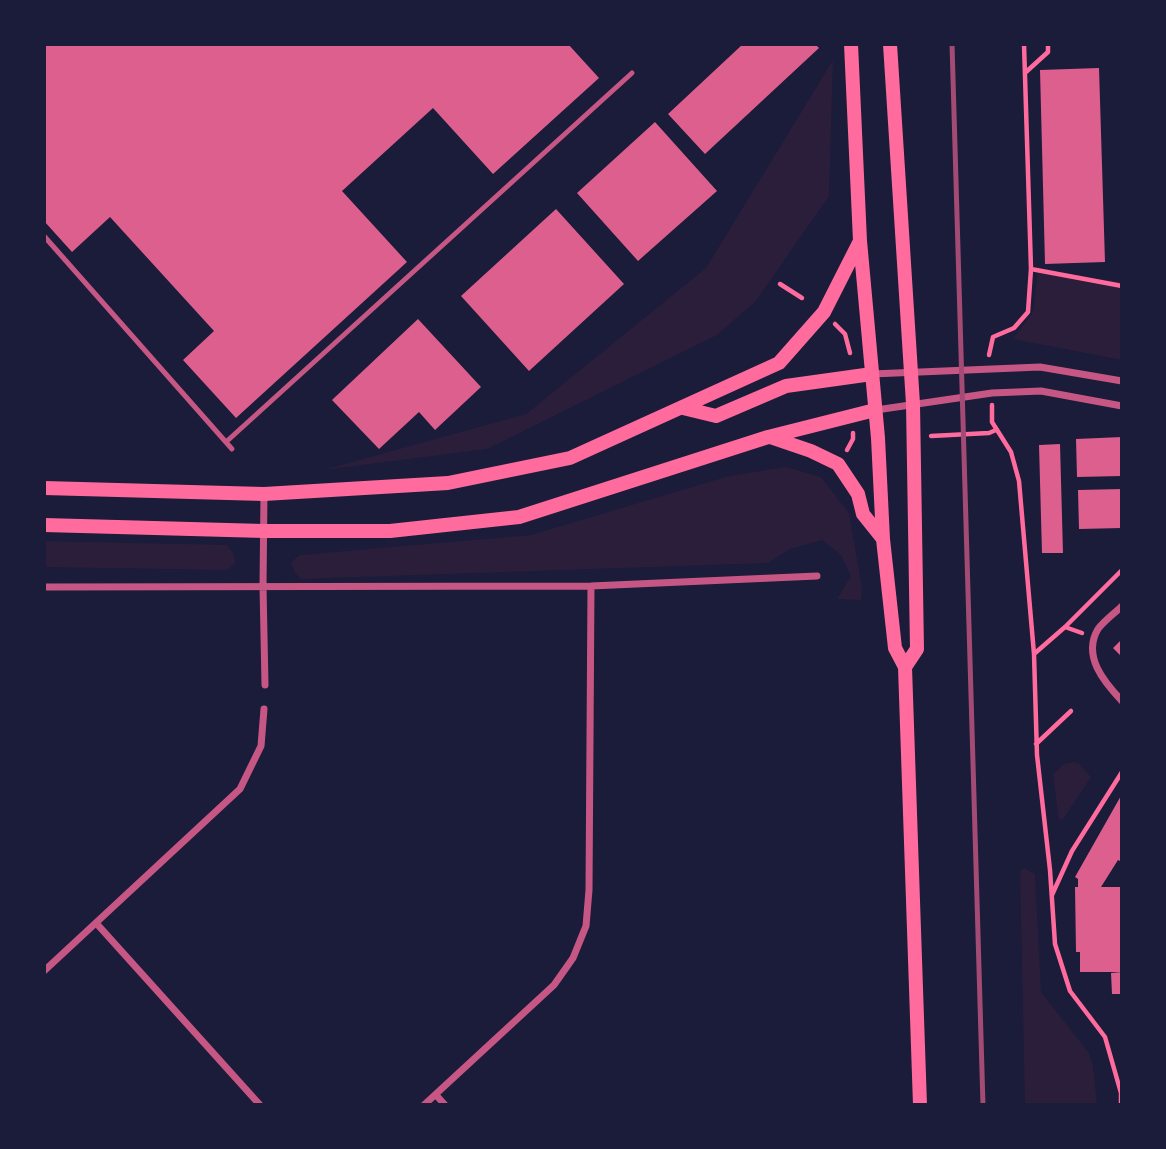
<!DOCTYPE html>
<style>
body{margin:0}
#map{position:relative;width:1166px;height:1149px;overflow:hidden;background:#1b1b3a;font-family:"Titillium Web",sans-serif}
canvas{display:block}
.frame{position:absolute;inset:0;border:46px solid #1b1b3a;pointer-events:none}
</style>
<div id="map">
<canvas width="1166" height="1149"></canvas>
<div class="frame"></div>
</div>
<script>
const g = document.querySelector('canvas').getContext('2d');
g.lineJoin = 'round';
function paint(path, color) {
  g.fillStyle = color;
  g.fill(path, 'evenodd');
}
function stroke(path, color, width, dash) {
  g.strokeStyle = color;
  g.lineWidth = width;
  g.lineCap = dash ? 'butt' : 'round';
  g.setLineDash(dash || []);
  g.stroke(path);
}
paint(new Path2D(`
 M833 60 829 196 755 302 717 335 487 449 323 470 526 414 706 268Z
 M1038 269 1122 282V360L1013 339 1033 312Z
 M786 467 821 477 849 513 862 588 861 600 837 599 851 576 841 555 822 540 790 549 768 563 301 579 295 573 291 562 300 555 531 535 729 476Z
 M44 541 227 545 234 554 235 563 228 570 44 567Z
 M1074 762 1079 764 1091 777 1063 819 1059 821 1053 774 1064 764Z
 M1024 868 1035 874 1041 992 1089 1053 1093 1066 1097 1105H1025L1020 872Z`), '#2a1e3b');
paint(new Path2D(`
 M44 44H568L599 78 493 174 433 108 342 191 407 262 236 418 183 360 214 331 110 217 72 252 44 221Z
 M743 44H815L819 48 705 154 668 114Z
 M1099 68 1105 262 1045 264 1040 70Z
 M655 122 717 191 638 261 577 193Z
 M556 209 624 284 529 371 461 296Z
 M418 319 481 387 435 430 419 412 379 449 332 400Z
 M1122 437V476L1077 477 1076 439Z
 M1060 444 1063 553H1042L1039 445Z
 M1122 489V528L1079 529 1078 490Z
 M1122 639V657L1113 648Z
 M1122 794V858L1120 861 1118 860 1101 887H1122V972H1080V952H1076L1075 887H1078V879L1075 877Z
 M1122 972V994H1112L1111 973Z`), '#dd5f8e');
stroke(new Path2D(`
 M1026 72 1048 52V44
 M1031 269 1122 286
 M780 284 802 298
 M835 324 845 334 850 353
 M989 355 993 337 1014 328 1028 312 1031 269 1024 44
 M992 405V422L1011 452 1019 481 1034 654 1037 755 1050 870 1055 944 1070 991 1105 1037 1121 1093V1105
 M931 436 989 433 996 430
 M847 450 853 439V433
 M1065 627 1082 633
 M1034 654 1065 627 1122 570
 M1036 744 1071 711
 M1052 895 1072 851 1122 772`), '#ff6b9d', 4.5);
stroke(new Path2D(`
 M44 236 232 449
 M226 442 632 73`), '#c65784', 5);
stroke(new Path2D(`
 M872 374 1040 367 1122 381
 M876 410 992 393 1041 391 1122 406
 M264 494 263 586 265 685
 M44 587 591 586 817 576
 M1122 606C1115 613 1104 621 1098 629 1082 656 1104 682 1122 701
 M97 924 260 1105
 M44 971 240 789 261 746 264 709
 M436 1095 445 1105
 M424 1105 554 985 573 958 586 926 589 890 591 586`), '#c65784', 7);
stroke(new Path2D(`
 M851 44 860 241 878 438 883 539 895 648 905 667 920 1105
 M890 44 913 404 917 649 905 667
 M683 408 716 416 786 386 872 374
 M770 437 811 451 838 464 858 494 863 514 883 539
 M44 488 264 494 448 483 570 458 779 363 824 312 859 243
 M44 525 264 531H390L519 517 768 437 875 410`), '#ff6b9d', 14);
stroke(new Path2D(`
 M952 44 983 1105`), '#a44b75', 5);
</script>
